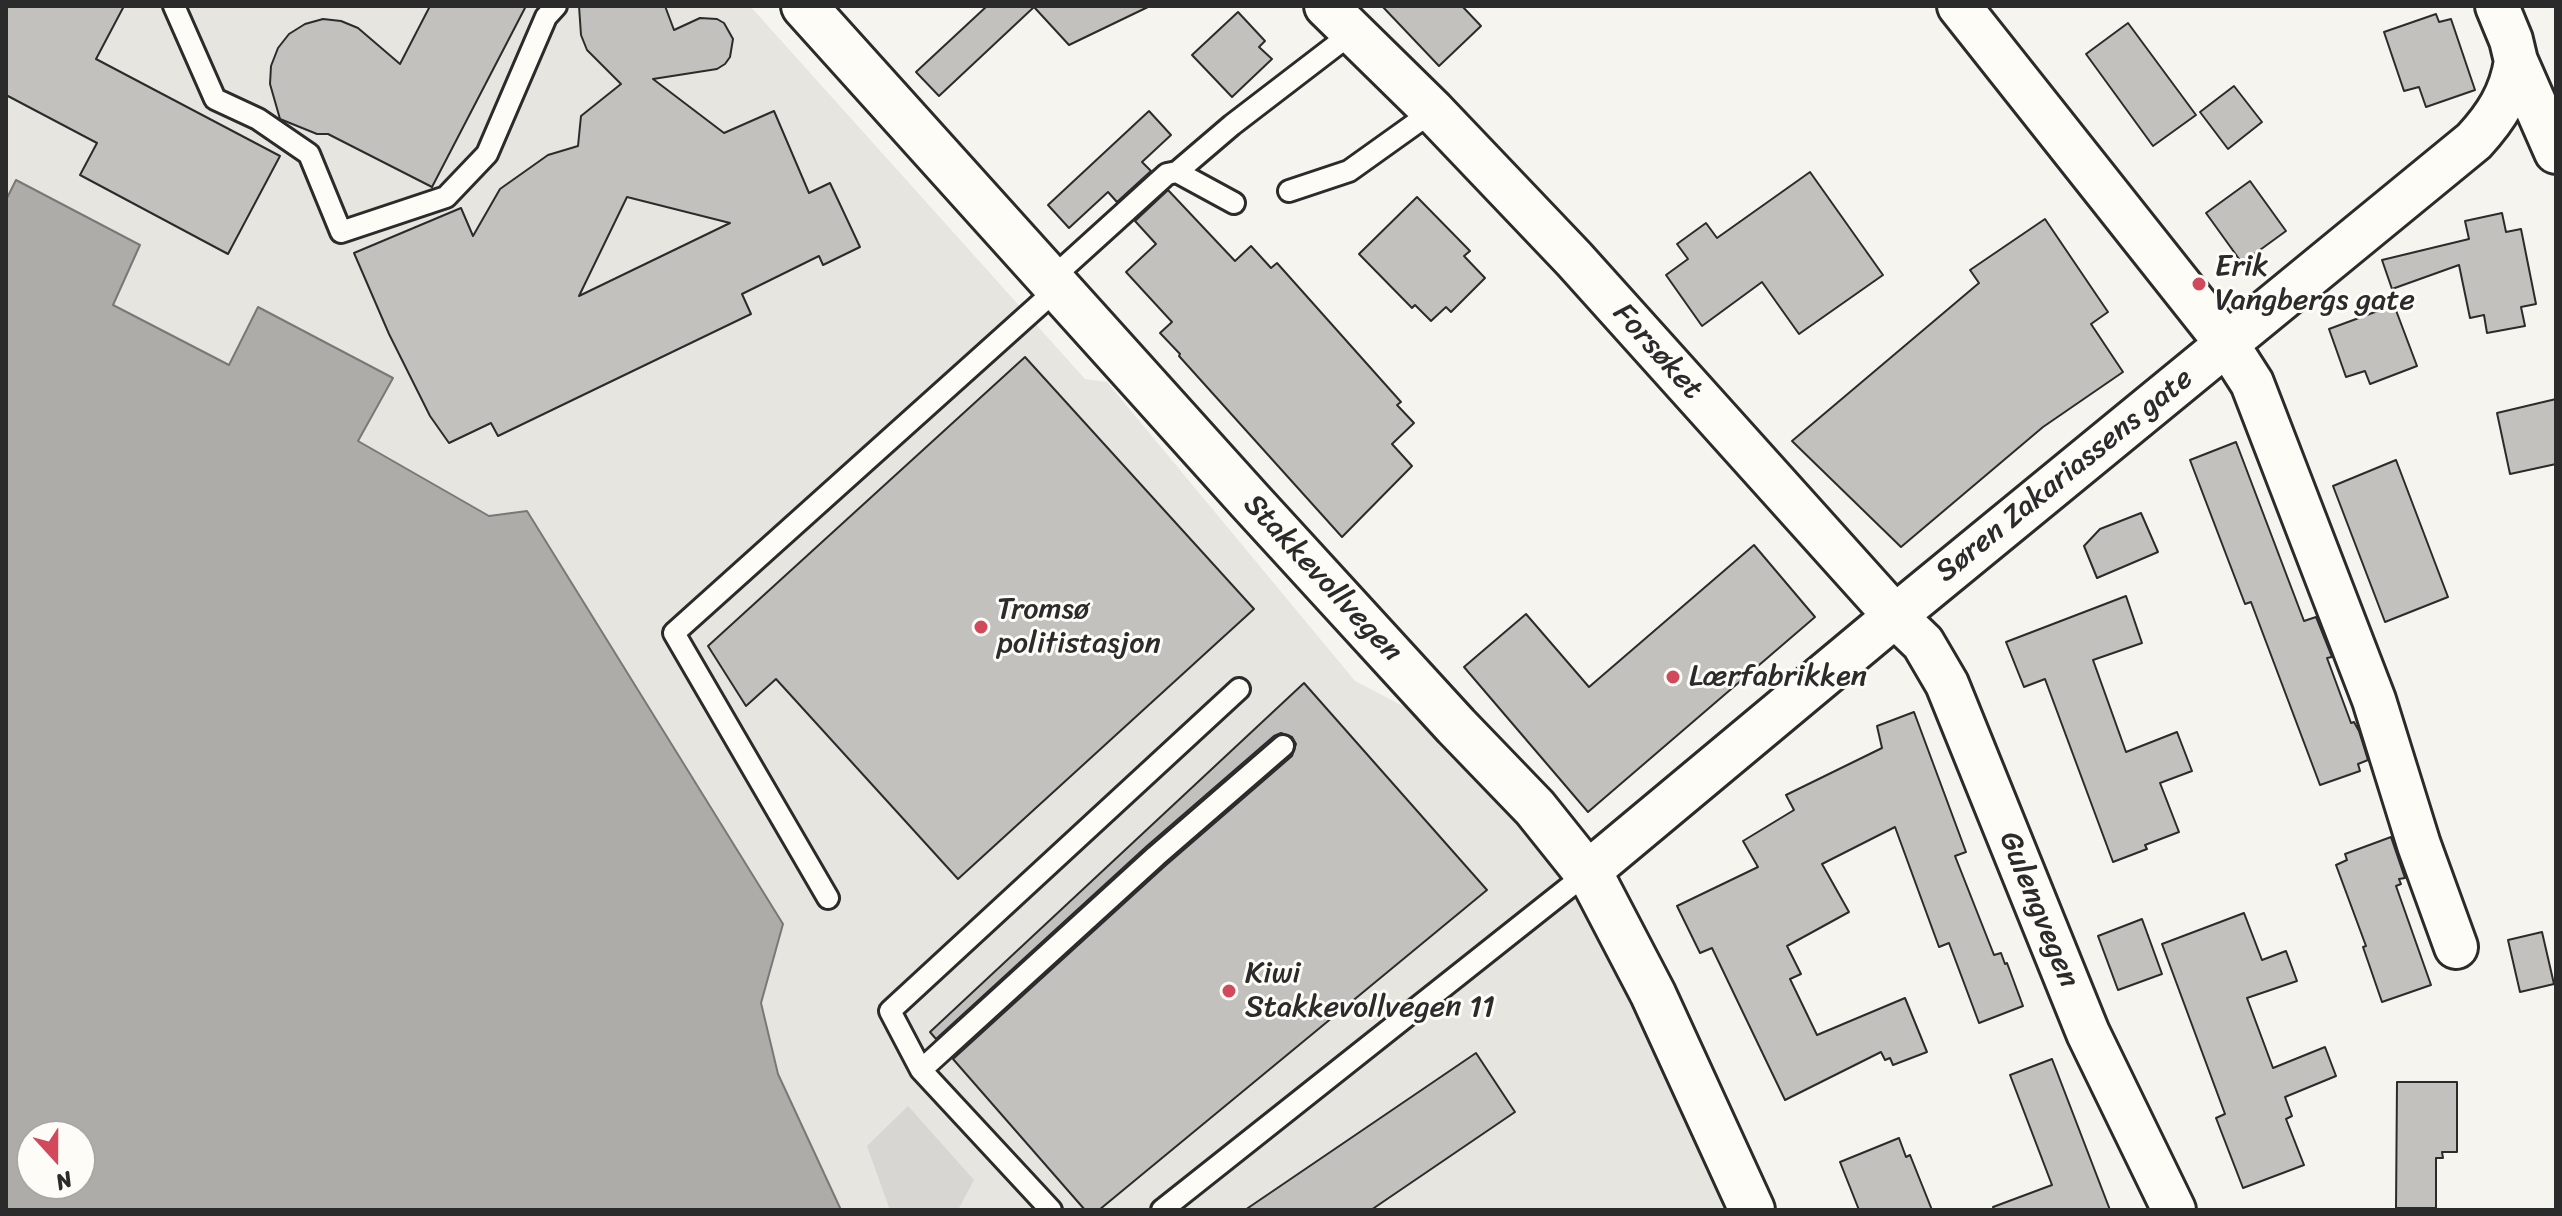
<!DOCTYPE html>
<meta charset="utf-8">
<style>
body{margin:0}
#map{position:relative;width:2562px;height:1216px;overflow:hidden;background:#f5f4ef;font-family:Sriracha,sans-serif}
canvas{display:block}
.frame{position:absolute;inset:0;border:8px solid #2b2b2b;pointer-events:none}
.north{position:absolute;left:16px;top:1120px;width:80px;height:80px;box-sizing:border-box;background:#fdfcf7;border:2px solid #a9a8a5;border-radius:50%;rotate:159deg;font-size:22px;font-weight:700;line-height:32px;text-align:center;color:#2b2b2b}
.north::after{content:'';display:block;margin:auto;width:28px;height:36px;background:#d1495b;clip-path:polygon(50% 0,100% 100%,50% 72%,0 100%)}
</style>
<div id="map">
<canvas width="2562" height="1216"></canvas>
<div class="frame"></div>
<div class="north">N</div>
</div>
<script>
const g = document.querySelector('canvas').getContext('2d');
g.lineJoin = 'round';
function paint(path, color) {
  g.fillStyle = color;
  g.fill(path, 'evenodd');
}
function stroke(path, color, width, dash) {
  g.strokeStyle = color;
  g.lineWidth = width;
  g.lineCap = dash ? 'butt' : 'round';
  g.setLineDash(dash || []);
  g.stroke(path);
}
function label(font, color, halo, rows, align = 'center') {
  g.font = font + ' Sriracha,sans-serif';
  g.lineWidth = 6;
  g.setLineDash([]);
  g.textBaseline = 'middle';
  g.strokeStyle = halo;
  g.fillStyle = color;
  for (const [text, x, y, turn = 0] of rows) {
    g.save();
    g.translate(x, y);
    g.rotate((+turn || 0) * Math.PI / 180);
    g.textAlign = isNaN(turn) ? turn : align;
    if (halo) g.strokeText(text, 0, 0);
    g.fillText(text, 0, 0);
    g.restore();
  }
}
paint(new Path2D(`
 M6 6H750L1085 379 1107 382 1355 681 1470 741 1570 887 1688 1077 1748 1210H841L778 1074 761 1003 782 924 527 511 489 516 357 440 393 379 258 307 229 365 112 305 140 245 17 180 6 200Z`), '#e6e5e0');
paint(new Path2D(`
 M908 1106 974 1180 958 1210H890L867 1146Z`), '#d7d6d2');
const water = new Path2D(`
 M16 180 140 245 113 305 229 365 258 307 393 378 358 441 489 516 527 511 783 924 761 1003 778 1074 841 1210H6V200ZM32 1136H80V1184H32Z`);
paint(water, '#adaca9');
stroke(water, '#797877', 2);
const building = new Path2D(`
 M6 6H124L96 59 280 156 228 254 80 175 97 143 6 95Z
 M430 6H526L432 187 328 134H317L280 119 270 84 271 66 278 48 289 34 305 24 323 19 341 21 358 28 400 64Z
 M579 6H665L674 30 700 18 717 19 724 23 733 39 730 57 725 64 717 69 653 79 724 133 774 111 809 193 830 183 860 247 823 265 819 256 742 294 751 314 498 436 491 423 449 443 430 416 389 334 354 253 461 208 473 236 500 189 548 155 578 146 581 116 621 84 587 50 581 35ZM627 197 730 223 579 296Z
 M987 6H1150L1069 45 1034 7 939 96 916 72Z
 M1382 6H1462L1481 26 1439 66Z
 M1238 12 1265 41 1259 47 1272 59 1232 97 1192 55Z
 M2436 14 2439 22 2451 19 2475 90 2426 107 2419 87 2404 91 2384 32Z
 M2128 23 2196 115 2153 146 2086 54Z
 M2234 86 2262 122 2228 149 2200 112Z
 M1149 111 1171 135 1142 162 1151 171 1117 202 1108 192 1069 228 1048 205Z
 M1810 172 1883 275 1799 334 1762 282 1702 326 1666 275 1688 259 1677 244 1706 223 1717 238Z
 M2250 181 2286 231 2242 263 2206 213Z
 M1168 190 1235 261 1251 246 1271 268 1277 263 1401 402 1397 405 1414 423 1392 444 1412 466 1342 537 1179 356 1180 354 1160 333 1172 322 1126 272 1156 244 1135 221Z
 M1417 197 1470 251 1464 256 1485 278 1451 312 1446 307 1431 321 1415 305 1412 308 1359 254Z
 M2502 213 2506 232 2521 229 2536 304 2521 307 2525 326 2487 333 2484 315 2470 318 2459 265 2392 289 2382 260 2469 239 2465 221Z
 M2045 219 2108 312 2091 324 2123 372 2043 427 1901 547 1792 441 1979 283 1970 270Z
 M2394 305 2417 366 2370 384 2365 371 2346 377 2329 329Z
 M1025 357 1254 609 958 879 776 679 746 706 708 646Z
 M2556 399V464L2510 474 2497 413Z
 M2236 442 2304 621 2316 617 2332 657 2327 658 2351 723 2354 722 2359 731 2368 760 2358 764 2360 771 2320 785 2251 602 2245 604 2190 460Z
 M2396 460 2448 597 2385 622 2333 486Z
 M2141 513 2158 552 2097 578 2084 546 2100 529Z
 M1754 545 1815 617 1588 812 1464 667 1526 614 1589 687Z
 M2126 596 2142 643 2093 660 2126 752 2177 732 2192 771 2160 783 2179 832 2145 845 2147 849 2113 862 2045 679 2024 687 2006 642Z
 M1304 683 1487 890 1099 1210H1085L953 1059 1165 866 1292 756 1296 744 1292 737 1281 733 1274 736 1147 846 936 1039 930 1032Z
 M1914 712 1966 852 1955 856 1994 955 2001 953 2005 964 2007 963 2023 1006 1979 1023 1949 943 1939 947 1895 827 1822 864 1849 912 1787 946 1801 974 1790 979 1817 1035 1905 998 1927 1052 1893 1065 1890 1058 1885 1060 1881 1052 1785 1100 1712 948 1700 953 1677 906 1758 867 1743 841 1794 810 1786 795 1882 748 1877 726Z
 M2391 837 2405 878 2399 879 2401 884 2396 886 2431 985 2382 1002 2363 947 2366 946 2336 865 2347 860 2345 854Z
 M2244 913 2262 960 2286 951 2297 981 2247 998 2273 1068 2325 1047 2336 1076 2285 1097 2292 1116 2286 1119 2304 1165 2243 1188 2216 1118 2225 1114 2162 944Z
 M2142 919 2162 974 2118 990 2098 936Z
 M2542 932 2554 984 2520 992 2508 940Z
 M1476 1053 1515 1112 1371 1210H1245Z
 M2052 1059 2110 1210H1994L1993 1207 2052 1185 2010 1075Z
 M2397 1082H2457V1152H2442L2443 1158H2436V1208H2396Z
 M1899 1138 1906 1157 1910 1155 1932 1210H1859L1840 1162Z`);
paint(building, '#c2c1be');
stroke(building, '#2b2b2b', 2);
const service = new Path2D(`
 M174 6 215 99 258 119 309 154 341 232 446 197 487 154 546 17 556 6
 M1177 172 1232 125 1352 33
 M1289 191 1349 171 1433 111
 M1050 280 1167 174 1177 172 1234 203
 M828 898 674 633 1057 289
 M921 1070 890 1011 1239 689
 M1051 1210 921 1070 1156 856 1283 746
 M1162 1210 1587 873`);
const minor = new Path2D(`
 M1326 6 1433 111 1574 259 1895 616 1923 643 1947 684 2088 1033 2174 1210
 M1959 6 2227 344 2252 383 2374 700 2419 845 2456 947
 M2497 6 2511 40 2516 61 2556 152
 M1587 873 1895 616 2474 141C2496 117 2511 94 2516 61`);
const tertiary = new Path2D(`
 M804 6 1250 501 1456 726 1535 808 1595 883 1653 994 1752 1210`);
stroke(service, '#2b2b2b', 26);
stroke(minor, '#2b2b2b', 48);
stroke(tertiary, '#2b2b2b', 50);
stroke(service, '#fdfcf7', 20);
stroke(minor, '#fdfcf7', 42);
stroke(tertiary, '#fdfcf7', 44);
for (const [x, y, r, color] of [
 [2199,284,8,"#d1495b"],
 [981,627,8,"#d1495b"],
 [1673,677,8,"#d1495b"],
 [1229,991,8,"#d1495b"]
]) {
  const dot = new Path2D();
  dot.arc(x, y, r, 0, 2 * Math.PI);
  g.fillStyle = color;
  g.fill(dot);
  stroke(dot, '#fdfcf7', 3);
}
label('30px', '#2b2b2b', '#fdfcf7', [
 ["Erik",2215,267],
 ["Vangbergs gate",2215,301],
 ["Tromsø",997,610],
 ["politistasjon",997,644],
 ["Lærfabrikken",1689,677],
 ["Kiwi",1245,974],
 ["Stakkevollvegen 11",1245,1008]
], 'left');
label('30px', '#2b2b2b', '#fdfcf7', [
 ["Forsøket",1657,352,48],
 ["Søren Zakariassens gate",2065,476,-39],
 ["Stakkevollvegen",1322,579,47],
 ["Gulengvegen",2038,910,68]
]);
</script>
